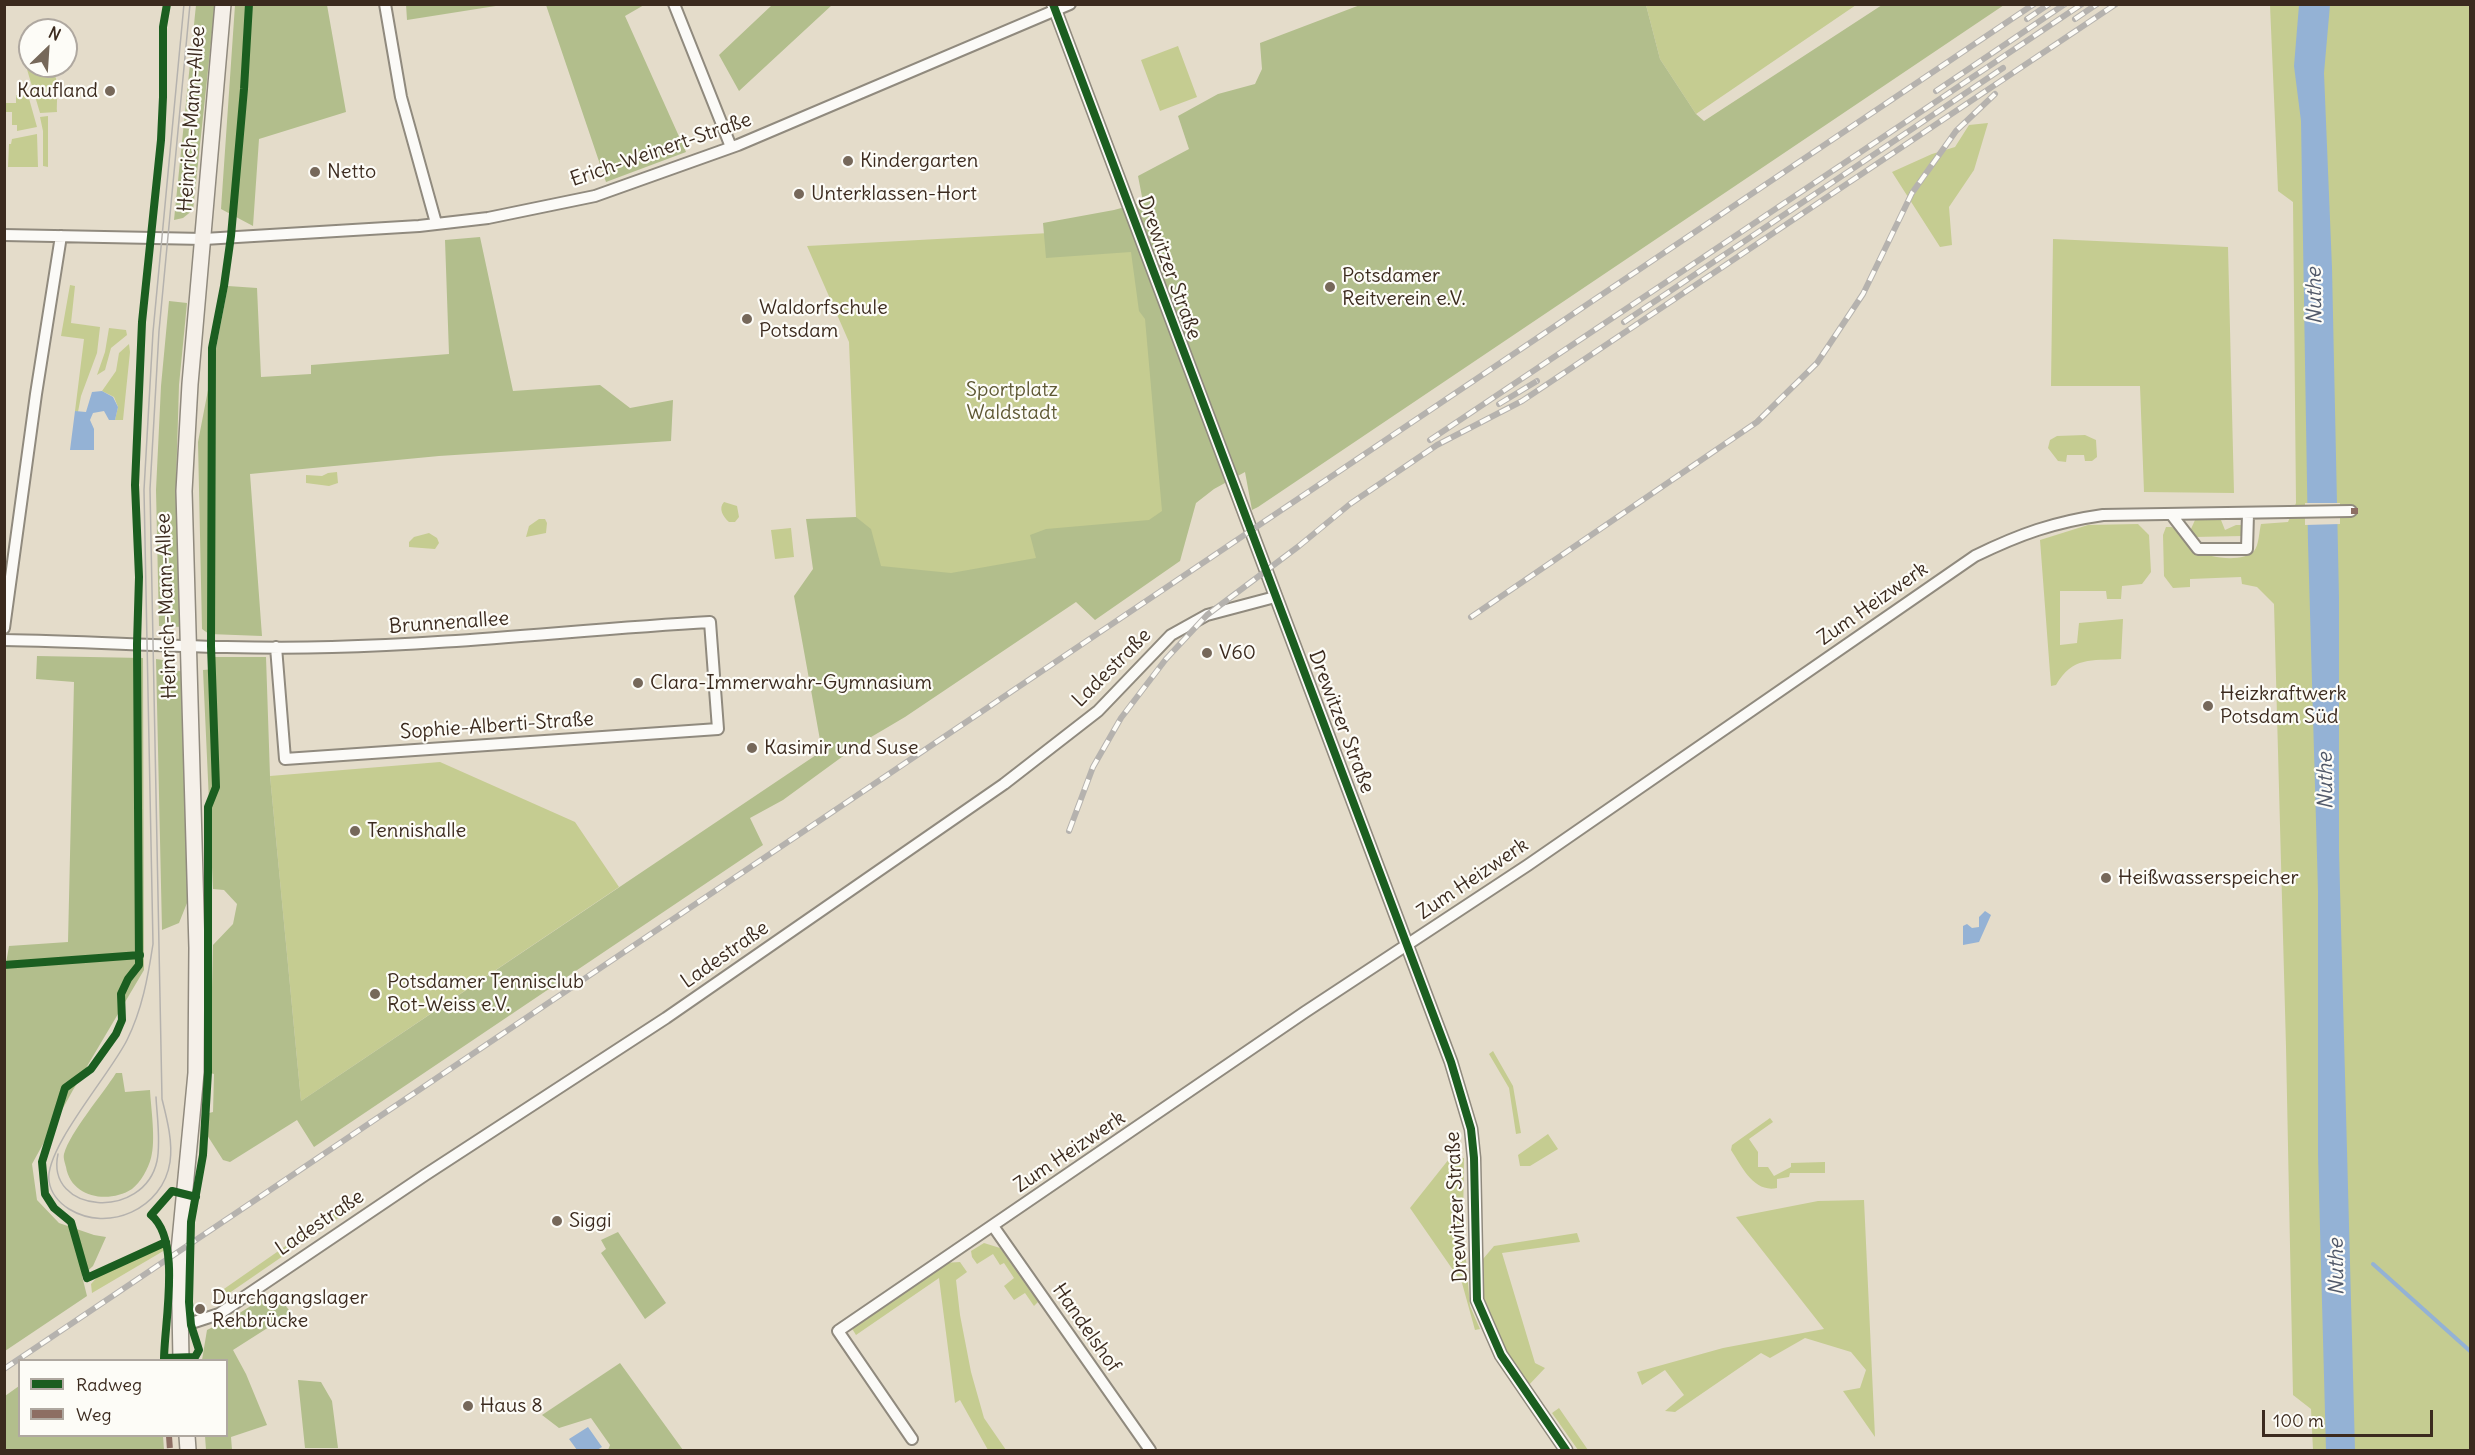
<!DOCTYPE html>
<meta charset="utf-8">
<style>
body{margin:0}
#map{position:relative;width:2475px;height:1455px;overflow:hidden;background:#e4dcca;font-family:Delius,sans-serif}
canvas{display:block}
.frame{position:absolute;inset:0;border:6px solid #3b2a1e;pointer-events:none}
.legend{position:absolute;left:18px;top:1359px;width:210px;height:78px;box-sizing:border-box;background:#fdfcf7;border:2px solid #afa8a0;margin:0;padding:8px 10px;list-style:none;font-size:18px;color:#3b2a1e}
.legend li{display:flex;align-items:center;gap:12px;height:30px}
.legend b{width:30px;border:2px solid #afa8a0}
.north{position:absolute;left:18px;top:18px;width:60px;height:60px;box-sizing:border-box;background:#fdfcf7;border:2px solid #afa8a0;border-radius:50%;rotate:25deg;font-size:16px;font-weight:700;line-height:24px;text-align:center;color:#3b2a1e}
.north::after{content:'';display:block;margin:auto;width:21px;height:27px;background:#76685a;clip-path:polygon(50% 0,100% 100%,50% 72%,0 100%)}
.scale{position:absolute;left:2262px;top:1410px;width:171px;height:27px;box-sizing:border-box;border:3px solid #3b2a1e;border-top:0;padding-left:8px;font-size:18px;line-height:21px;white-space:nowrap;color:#3b2a1e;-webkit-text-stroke:4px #fdfcf7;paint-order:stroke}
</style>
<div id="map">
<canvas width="2475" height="1455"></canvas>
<div class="frame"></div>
<ul class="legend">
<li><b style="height:8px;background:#1b5e20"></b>Radweg</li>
<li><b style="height:8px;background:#8d6e63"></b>Weg</li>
</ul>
<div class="north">N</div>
<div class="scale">100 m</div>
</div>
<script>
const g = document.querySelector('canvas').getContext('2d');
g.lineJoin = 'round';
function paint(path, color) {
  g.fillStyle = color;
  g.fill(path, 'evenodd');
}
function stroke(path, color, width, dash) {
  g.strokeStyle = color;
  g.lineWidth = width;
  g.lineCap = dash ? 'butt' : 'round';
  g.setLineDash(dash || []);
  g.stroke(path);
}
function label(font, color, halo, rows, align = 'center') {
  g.font = font + ' Delius,sans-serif';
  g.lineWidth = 4.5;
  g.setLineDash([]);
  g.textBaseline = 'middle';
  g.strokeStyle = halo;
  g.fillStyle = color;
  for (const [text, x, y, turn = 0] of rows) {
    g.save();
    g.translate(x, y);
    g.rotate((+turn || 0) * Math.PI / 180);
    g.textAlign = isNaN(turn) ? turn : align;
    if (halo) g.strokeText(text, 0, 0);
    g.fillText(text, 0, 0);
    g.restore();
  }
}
paint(new Path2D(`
 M1646 5H1856L1696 114 1660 59Z
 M2270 5H2470V1450H2313L2311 1409 2293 1395 2286 1047 2274 604 2257 587 2242 584 2241 577 2190 579V587L2173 588 2164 576 2163 535 2166 527H2172C2181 534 2185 545 2195 550 2208 558 2243 563 2254 551 2259 545 2259 532 2261 524L2288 522 2296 503 2293 202 2278 191Z
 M1178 46 1197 97 1160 111 1141 60Z
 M26 66C64 68 57 79 57 112L40 113Z
 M16 95H28L37 127 17 131V125H12V112H5V103H16Z
 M48 116V167L43 166V131L40 117Z
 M1988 123 1974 170 1949 207 1952 245 1940 247 1892 172 1932 154 1955 147 1969 125Z
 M37 134 38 167H8L9 144H11L12 139Z
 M1124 229 1187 420 1161 521 863 622 856 517 849 342 807 246Z
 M2053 239 2228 247 2234 493 2144 492 2140 386H2051Z
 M70 285 75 286 71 323 100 327 97 353 81 396 78 412 75 411 84 339 61 336Z
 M109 328 126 330 127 335 111 348 105 370 97 375 105 352Z
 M129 344 130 352 123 420H115L118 407 114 397 102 391 116 371 119 353Z
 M2085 435 2096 440 2097 457 2092 461H2085L2084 455H2067L2066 462 2058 461 2048 448 2050 440 2057 436Z
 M337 472 338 483 329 486 306 483V475L322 476 328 473Z
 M724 502 737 506 739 517 735 522H729C723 517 718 508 724 502Z
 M539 519H545L547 523 546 533 526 537 529 526Z
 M2195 520H2221L2225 530 2236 525H2242V536L2194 537 2191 529Z
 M2138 524 2149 535 2151 572 2142 584 2122 586 2121 599H2107L2106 591H2060V645L2077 643 2079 623 2123 619 2121 659C2091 661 2073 656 2056 685L2051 686 2040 540 2088 525Z
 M791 528 794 557 775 559 771 530Z
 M429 533 437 538 439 543 435 549 409 547V542L414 537Z
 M440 762 575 822 619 887 301 1101 270 776Z
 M1493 1051 1513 1086 1521 1133 1516 1134 1509 1088 1489 1054Z
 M1770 1118 1773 1122 1749 1139 1758 1152V1167H1768L1774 1176 1791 1167V1163L1825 1162V1173H1790L1789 1177 1777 1179V1188C1754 1193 1742 1167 1731 1150L1732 1145Z
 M1548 1134 1558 1149 1530 1166H1520L1518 1155Z
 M1464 1158 1463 1225 1470 1306 1480 1329 1475 1330 1462 1283 1410 1208 1449 1159Z
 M356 1197 360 1203 225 1296 221 1291Z
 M1864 1200 1875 1437 1843 1391 1860 1388 1866 1370 1851 1352 1805 1338 1770 1358 1761 1353 1675 1412 1665 1411 1684 1395 1665 1370 1642 1385 1637 1372 1723 1348 1824 1329 1736 1217 1818 1201Z
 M1577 1233 1580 1242 1502 1253 1535 1363 1545 1368 1527 1387 1505 1352 1483 1299V1259L1494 1246Z
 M984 1243 1000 1248 1038 1302 1034 1306 1025 1293 1014 1300 1004 1286 1014 1278 1004 1263 1000 1265 993 1254 977 1264 972 1257 971 1251Z
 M162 1247 165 1248V1250L92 1293 91 1284 100 1274Z
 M960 1262 967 1272 956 1280 960 1315 971 1372 984 1418 1006 1450H988L960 1400 955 1403 939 1278 856 1335 851 1327 943 1263Z
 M1559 1408 1588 1450H1578L1552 1413Z`), '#c5cc91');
paint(new Path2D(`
 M406 4H502V5L407 20Z
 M196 5H215L193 210 183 218 174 220Z
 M235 5H327L346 112 259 139 253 226 221 209Z
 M546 5H644L625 16 686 152 606 182Z
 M772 5H832L739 91 719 55Z
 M1360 5H1646L1660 59 1696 114 1704 121 1882 5H2004L1258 507 1252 510 1245 472 1214 489 1196 503 1180 561 1095 620 1076 602 905 717 861 743 783 800 750 818 763 845 314 1147 297 1120 230 1162 223 1160 207 1135 209 1113 213 1112 214 1074 210 1073 213 945 233 924 237 904 224 890 213 889 203 670 215 669V657H266L270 776 301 1101 822 751 794 596 813 569 806 519 856 517 871 529 881 566 951 573 1036 558 1030 535 1046 529 1149 520 1162 511 1145 319 1139 311 1131 252 1046 258 1043 223 1114 210 1143 202 1138 176 1189 149 1178 116 1218 94 1255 84 1262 69 1260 43Z
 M480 237 513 391 600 385 630 408 673 400 671 441 439 456 250 474 262 636 209 634 202 629 198 442 228 286 257 288 261 377 311 374V365L449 354 445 240Z
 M169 301 187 303 179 385 176 484 182 627 159 626 156 490 161 386Z
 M37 656 143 658 144 970 73 1090 32 1164 37 1200 59 1223 94 1235 106 1237 93 1266 82 1276 87 1296 5 1351V969L9 946 68 942 74 682 36 679Z
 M156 659C166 660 170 662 173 671H182L189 898 179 923 162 930Z
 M116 1073H122L125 1092 150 1090C151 1109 156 1140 151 1158 148 1169 141 1182 132 1189 109 1204 71 1198 66 1167 65 1163 63 1158 64 1154 70 1132 103 1094 116 1073Z
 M618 1232 666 1303 645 1319 601 1253 606 1249 601 1240Z
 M275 1291 291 1313 233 1350 246 1374 267 1425 231 1437 232 1450H206L205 1436H226V1360H202L207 1330 233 1317Z
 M620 1363 683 1450H608L610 1445 591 1418 559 1428 542 1415Z
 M298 1380 321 1382 332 1401 338 1448H305Z
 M19 1386 20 1436H163L164 1450H5V1396Z`), '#b2be8c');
paint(new Path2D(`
 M2299 5H2330L2324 73 2332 268 2339 598V851L2355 1450H2326L2318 1155V891L2308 543 2301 121 2294 66Z
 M102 391 113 397 118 407 115 420H109L104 411 93 413 90 420 94 429V450H70L75 411 86 412 92 392Z
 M1985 911 1991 915 1979 942 1963 945V926L1967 924 1972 928 1979 927V917Z
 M588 1427 602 1447 597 1450H577L569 1439Z`), '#94b2d5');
paint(new Path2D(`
 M2305 503H2340V524L2305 525Z`), '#e4dcca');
stroke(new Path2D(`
 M2373 1264 2470 1351`), '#94b2d5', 4);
const minor = new Path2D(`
 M385 4 401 97 436 223
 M674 4 731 147
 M4 235 204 239 419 226 488 218 595 196 738 145 1070 4
 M2171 514 2198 549H2247L2248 514
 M4 628 36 394 61 236
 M4 640C114 642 223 650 332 647 459 644 584 629 710 622L718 729 285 759 276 647
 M993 1226 1150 1450
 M179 1327 219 1314 425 1175 666 1018 1004 784 1098 711 1171 635 1207 615 1275 597
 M912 1439 838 1331 1305 1012 1528 865 1975 556C2020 534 2054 522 2103 515L2351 511`);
const tertiary = new Path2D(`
 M1053 4 1451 1062 1471 1129 1474 1158 1477 1300 1501 1355 1566 1450`);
const secondary = new Path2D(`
 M181 1360 179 1251 196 1073 197 948 184 491 190 384 223 4
 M187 1436 188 1450`);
stroke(minor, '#908a7e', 14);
stroke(tertiary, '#908a7e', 15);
stroke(secondary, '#908a7e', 18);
stroke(minor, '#fbfaf7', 10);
stroke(tertiary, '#fbfaf7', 12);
stroke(secondary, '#f5f0e9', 15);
stroke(new Path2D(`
 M184 4 153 332 144 490 153 944C148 977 142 1010 127 1040 111 1073 44 1149 49 1181 51 1194 58 1202 69 1209 108 1233 163 1209 170 1162 173 1142 167 1119 162 1099L150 489 159 331 190 4
 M58 1154C45 1214 144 1221 157 1161 161 1142 157 1117 156 1097`), '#b5b2ae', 1.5);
const rail = new Path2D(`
 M2027 19 2049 4
 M2075 19 2097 4
 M1936 91 2065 4
 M1624 322 2003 68
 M1499 404 1537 381
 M1430 440 2082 4
 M1471 617 1757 422 1817 363 1863 294 1912 193 1956 131 1995 94
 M1069 831 1093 767 1121 718 1166 659 1207 615 1299 546 1350 504 1437 445 1522 401 2116 4
 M4 1369 2034 4`);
stroke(rail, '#b5b2ae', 6);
stroke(rail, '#fdfcf7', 4, [11]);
stroke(new Path2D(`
 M2351 511H2358
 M169 1436 170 1450`), '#8d6e63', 6, [12, 6]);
stroke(new Path2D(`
 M1053 4 1451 1062 1471 1129 1474 1158 1477 1300 1501 1355 1566 1450
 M4 965 140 955
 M166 1242 87 1278 71 1222 54 1208 45 1194 42 1162 65 1088 91 1069 116 1034 122 1020 121 994 128 979 139 965 137 644 139 577 135 485 142 322 161 140 163 97V27L167 4
 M164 1358 195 1357 199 1350 191 1325 189 1302 191 1222 203 1155 208 1072V807L216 787 211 646 212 348 224 286 231 236 244 89 249 4
 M164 1360C164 1324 182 1240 151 1215L172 1191 196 1197`), '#1b5e20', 8);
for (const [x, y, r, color] of [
 [110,91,6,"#76685a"],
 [848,161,6,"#76685a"],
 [315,172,6,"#76685a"],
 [799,194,6,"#76685a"],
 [1330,287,6,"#76685a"],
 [747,319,6,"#76685a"],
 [1207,653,6,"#76685a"],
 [638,683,6,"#76685a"],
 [2208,706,6,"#76685a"],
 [752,748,6,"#76685a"],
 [355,831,6,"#76685a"],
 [2106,878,6,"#76685a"],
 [375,994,6,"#76685a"],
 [557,1221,6,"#76685a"],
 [200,1309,6,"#76685a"],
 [468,1406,6,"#76685a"]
]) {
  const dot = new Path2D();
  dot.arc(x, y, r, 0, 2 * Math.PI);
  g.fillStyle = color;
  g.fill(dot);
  stroke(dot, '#fdfcf7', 2);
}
label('20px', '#3b2a1e', '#fdfcf7', [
 ["Kaufland",98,91,"right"],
 ["Kindergarten",860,161],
 ["Netto",327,172],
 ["Unterklassen-Hort",811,194],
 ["Potsdamer",1342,276],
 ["Reitverein e.V.",1342,299],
 ["Waldorfschule",759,308],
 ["Potsdam",759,331],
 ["V60",1219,653],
 ["Clara-Immerwahr-Gymnasium",650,683],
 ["Heizkraftwerk",2220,694],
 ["Potsdam Süd",2220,717],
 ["Kasimir und Suse",764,748],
 ["Tennishalle",367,831],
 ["Heißwasserspeicher",2118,878],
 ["Potsdamer Tennisclub",387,982],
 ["Rot-Weiss e.V.",387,1005],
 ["Siggi",569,1221],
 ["Durchgangslager",212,1298],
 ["Rehbrücke",212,1321],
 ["Haus 8",480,1406]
], 'left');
label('20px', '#3b2a1e', '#fdfcf7', [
 ["Heinrich-Mann-Allee",192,119,-86],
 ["Erich-Weinert-Straße",661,150,-19],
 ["Drewitzer Straße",1169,268,70],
 ["Zum Heizwerk",1873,604,-35],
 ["Heinrich-Mann-Allee",167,606,-92],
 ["Brunnenallee",449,623,-4],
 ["Ladestraße",1112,668,-45],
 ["Drewitzer Straße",1341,722,69],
 ["Sophie-Alberti-Straße",497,726,-4],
 ["Zum Heizwerk",1473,879,-34],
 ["Ladestraße",725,955,-35],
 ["Zum Heizwerk",1070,1152,-34],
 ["Drewitzer Straße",1457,1207,-93],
 ["Ladestraße",320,1223,-34],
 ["Handelshof",1086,1328,55]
]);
label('20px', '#5d5733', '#fdfcf7', [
 ["Sportplatz",1012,390],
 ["Waldstadt",1012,413]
]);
label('italic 21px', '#515969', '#fdfcf7', [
 ["Nuthe",2315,296,-91],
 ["Nuthe",2326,781,-91],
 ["Nuthe",2337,1267,-91]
]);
</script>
